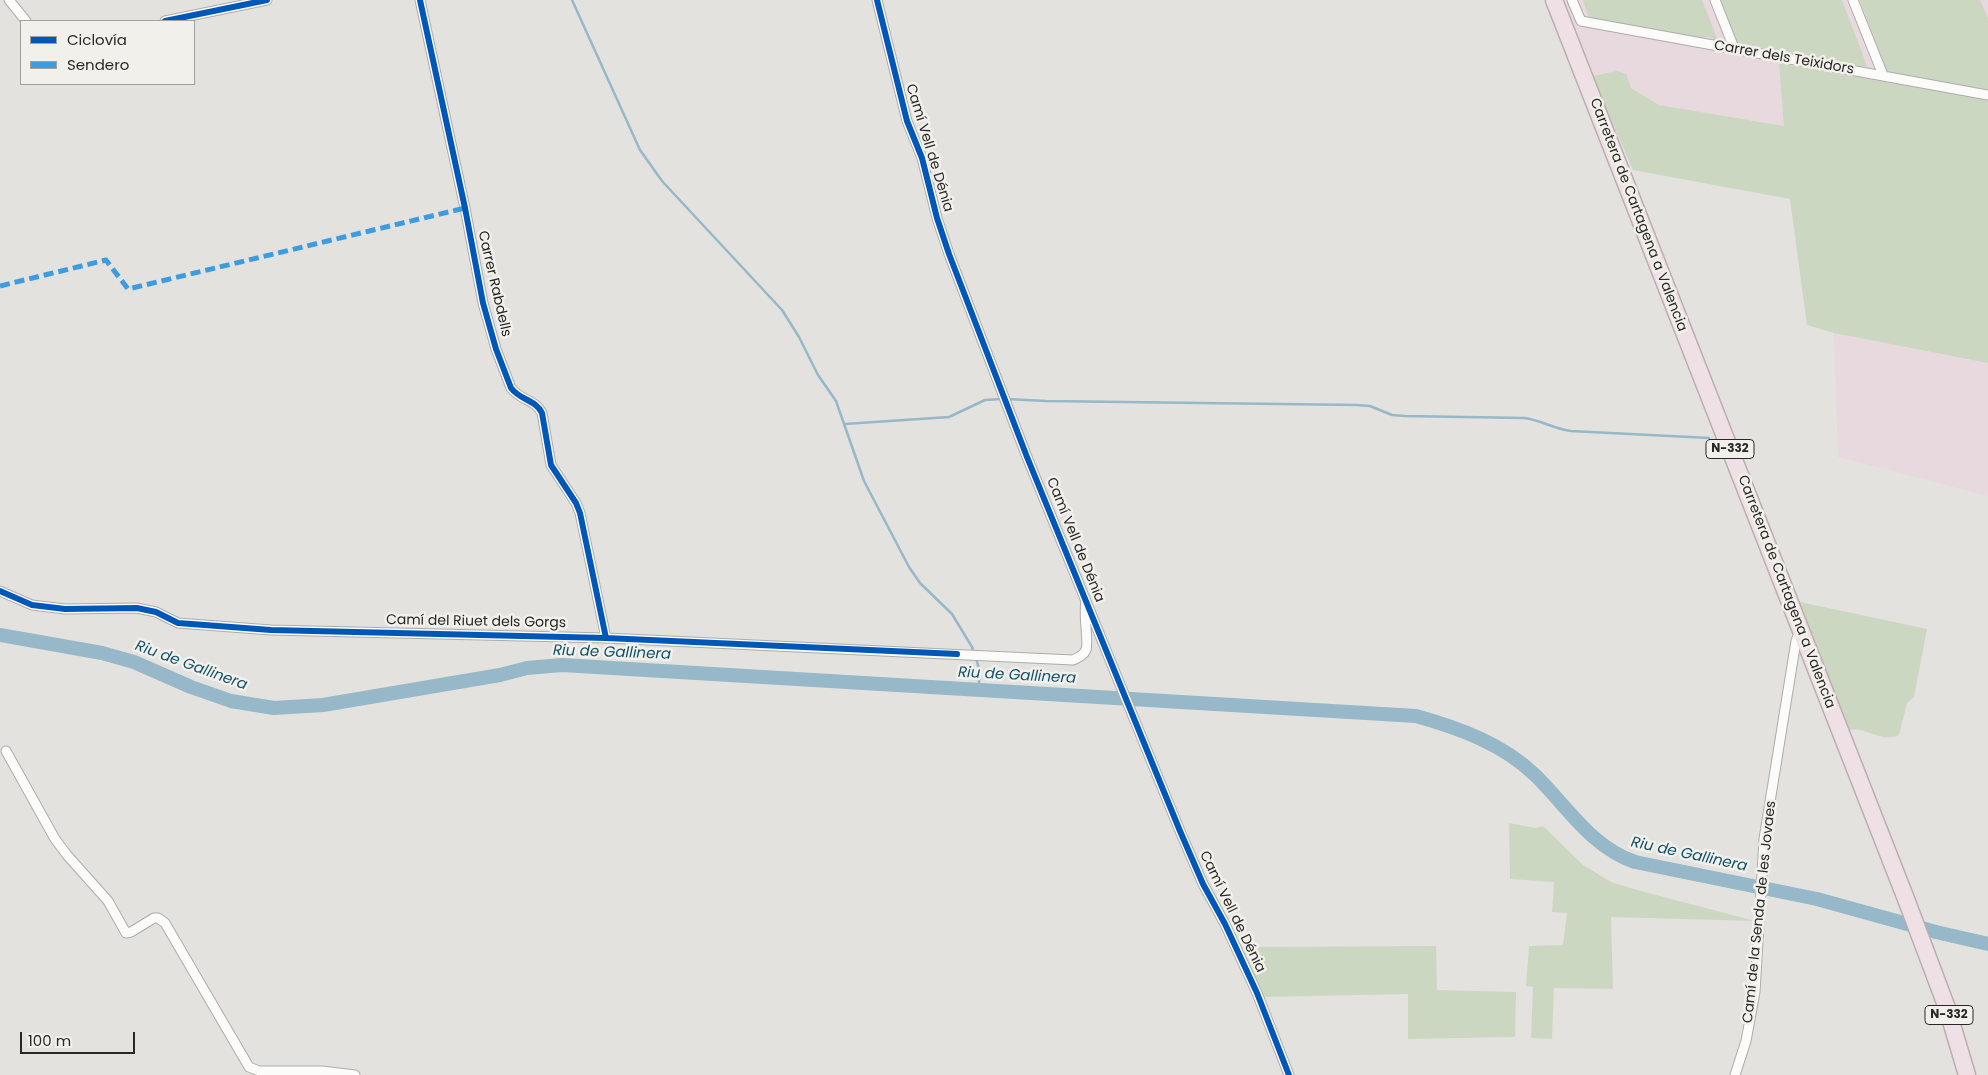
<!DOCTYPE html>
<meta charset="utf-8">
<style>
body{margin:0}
#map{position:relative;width:1988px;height:1075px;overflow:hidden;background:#e3e2df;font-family:Poppins,sans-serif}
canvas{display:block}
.legend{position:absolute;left:20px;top:20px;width:175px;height:65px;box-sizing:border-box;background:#f2f0ea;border:1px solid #a2a09c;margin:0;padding:6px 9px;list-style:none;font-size:15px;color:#292826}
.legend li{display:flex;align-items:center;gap:10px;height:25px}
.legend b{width:25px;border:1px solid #a2a09c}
.scale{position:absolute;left:20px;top:1032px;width:115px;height:22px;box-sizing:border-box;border:2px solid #292826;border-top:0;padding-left:6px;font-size:15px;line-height:18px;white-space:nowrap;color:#292826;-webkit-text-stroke:4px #f2f0ea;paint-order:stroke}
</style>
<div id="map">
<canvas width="1988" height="1075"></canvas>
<ul class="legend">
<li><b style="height:6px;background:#0057b8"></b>Ciclovía</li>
<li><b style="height:6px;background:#3d9ce0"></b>Sendero</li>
</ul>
<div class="scale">100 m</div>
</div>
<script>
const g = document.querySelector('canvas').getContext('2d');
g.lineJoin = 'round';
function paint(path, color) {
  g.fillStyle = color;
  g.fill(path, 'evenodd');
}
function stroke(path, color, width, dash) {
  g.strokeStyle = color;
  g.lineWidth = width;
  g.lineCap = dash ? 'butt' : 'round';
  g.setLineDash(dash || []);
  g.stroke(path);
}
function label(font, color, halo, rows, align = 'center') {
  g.font = font + ' Poppins,sans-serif';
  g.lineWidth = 5;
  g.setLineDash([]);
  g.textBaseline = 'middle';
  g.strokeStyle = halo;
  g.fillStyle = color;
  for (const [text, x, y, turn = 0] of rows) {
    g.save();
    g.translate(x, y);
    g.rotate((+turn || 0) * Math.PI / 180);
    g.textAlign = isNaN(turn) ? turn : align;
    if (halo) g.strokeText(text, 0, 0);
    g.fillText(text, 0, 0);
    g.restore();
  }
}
paint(new Path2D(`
 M1563 0H1988V100L1780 63 1785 126 1659 105 1631 88 1595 75 1592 76Z
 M1834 333 1988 363V496L1838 457Z`), '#e7d9dd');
paint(new Path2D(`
 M1583 0H1702L1718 41 1713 42V38L1705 37 1703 40 1589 18Z
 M1721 0H1842L1867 66 1866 67 1738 46Z
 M1860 0H1980L1988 18V91L1887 73Z
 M1779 63 1988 100V363L1834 333 1807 325 1790 199 1633 170 1592 76 1617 71 1626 74 1631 88 1659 105 1784 126Z
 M1800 602 1927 629 1914 697 1907 703 1899 735C1882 744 1865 725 1847 730L1798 603Z
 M1509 823 1535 828 1543 826 1583 865 1611 882 1637 890 1755 921 1611 917 1613 989 1554 988 1552 1039 1531 1038 1533 987 1526 986 1529 946 1563 945 1567 913 1552 912 1554 882 1510 879Z
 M1436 946 1437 990 1516 992 1515 1037 1408 1039V994L1264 997 1240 947Z`), '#ccd7c2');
stroke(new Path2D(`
 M572 0 640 150 662 181 782 310 799 337 818 375 836 401 864 481 909 567 920 583 952 614 972 647 974 653
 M1007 399 1046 401 1357 405 1370 406 1392 415 1405 416 1524 418C1541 420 1554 429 1571 431L1709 438
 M845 424 949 417 985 400 1002 399
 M976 658 979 669V689`), '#96b8c8', 2.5);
stroke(new Path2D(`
 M0 635 102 653 134 662 191 687 231 701 274 708 323 705 500 675 527 668 562 665 1416 716C1459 728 1503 744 1535 775 1567 806 1591 847 1635 862L1817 899 1936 932 1988 944`), '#96b8c8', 14);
const street = new Path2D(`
 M9 0 26 21
 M420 0 465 208 483 303 496 349 511 388C521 401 535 399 542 413L551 465 576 503 580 513 606 638
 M877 0 907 121 922 158 937 218 949 254 1027 457 1180 831 1203 884 1225 924 1257 993 1289 1075
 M1572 0 1581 21 1988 95
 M1715 0 1734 48
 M1853 0 1883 75
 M165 21 267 0
 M0 591 32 605 65 609 137 608 156 612 178 623 271 630 606 638 1073 660C1079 657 1083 656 1086 650 1089 643 1083 615 1086 601
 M6 751 55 839 67 855 108 901 126 933 131 932 154 918H158L165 923 249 1067 259 1071H322L355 1075
 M1735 1075 1746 1041 1755 992 1764 839 1796 641 1800 631`);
const highway = new Path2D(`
 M1554 0 1906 899 1947 1008 1967 1075`);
stroke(street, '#adacaa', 11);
stroke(highway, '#bbadb1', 19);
stroke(street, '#fbfbfa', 9);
stroke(highway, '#eee0e5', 16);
stroke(new Path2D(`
 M0 286 106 260 128 289 465 208`), '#3d9ce0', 5, [10, 5]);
stroke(new Path2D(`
 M420 0 465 208 483 303 496 349 511 388C521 401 535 399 542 413L551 465 576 503 580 513 606 638
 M877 0 907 121 922 158 937 218 949 254 1027 457 1180 831 1203 884 1225 924 1257 993 1289 1075
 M165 21 267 0
 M0 591 32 605 65 609 137 608 156 612 178 623 271 630 606 638 957 654`), '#0057b8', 6);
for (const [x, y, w] of [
 [1730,449,48],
 [1949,1015,48]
]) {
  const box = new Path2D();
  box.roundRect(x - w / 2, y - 9.5, w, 19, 4);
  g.fillStyle = '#f2f0ea';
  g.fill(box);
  stroke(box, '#292826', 1);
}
label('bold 12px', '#292826', null, [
 ["N-332",1730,449],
 ["N-332",1949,1015]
]);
label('14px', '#292826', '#f2f0ea', [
 ["Carrer dels Teixidors",1784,58,10],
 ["Camí Vell de Dénia",929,148,73],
 ["Carretera de Cartagena a Valencia",1638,215,69],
 ["Carrer Rabdells",494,284,77],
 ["Camí Vell de Dénia",1075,540,68],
 ["Carretera de Cartagena a Valencia",1786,592,69],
 ["Camí del Riuet dels Gorgs",476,622,1],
 ["Camí Vell de Dénia",1232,912,64],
 ["Camí de la Senda de les Jovaes",1760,912,-84]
]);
label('italic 15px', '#10516b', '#f2f0ea', [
 ["Riu de Gallinera",612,653,2],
 ["Riu de Gallinera",191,666,20],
 ["Riu de Gallinera",1017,676,3],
 ["Riu de Gallinera",1689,855,12]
]);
</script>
